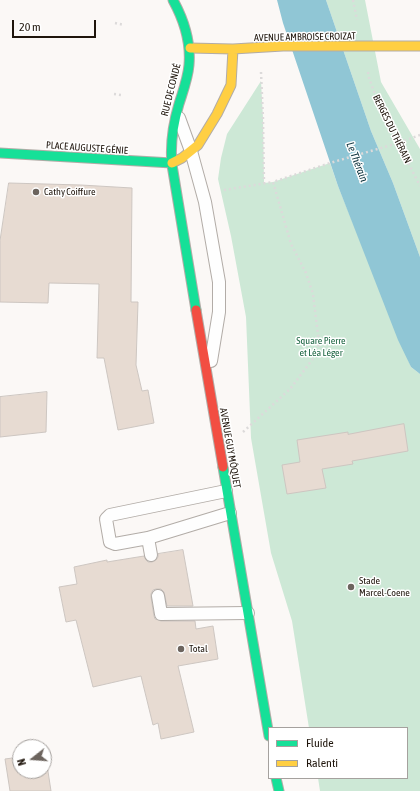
<!DOCTYPE html>
<meta charset="utf-8">
<style>
body{margin:0}
#map{position:relative;width:420px;height:791px;overflow:hidden;background:#fbf8f6;font-family:"Asap Condensed",sans-serif}
canvas{display:block}
.legend{position:absolute;left:268px;top:727px;width:140px;height:52px;box-sizing:border-box;background:#fff;border:1px solid #a5a19e;margin:0;padding:5px 7px;list-style:none;font-size:12px;color:#1f150c}
.legend li{display:flex;align-items:center;gap:8px;height:20px}
.legend b{width:20px;border:1px solid #a5a19e}
.north{position:absolute;left:12px;top:739px;width:40px;height:40px;box-sizing:border-box;background:#fff;border:1px solid #a5a19e;border-radius:50%;rotate:253deg;font-size:11px;font-weight:700;line-height:16px;text-align:center;color:#1f150c}
.north::after{content:'';display:block;margin:auto;width:14px;height:18px;background:#6c645e;clip-path:polygon(50% 0,100% 100%,50% 72%,0 100%)}
.scale{position:absolute;left:12px;top:20px;width:84px;height:18px;box-sizing:border-box;border:2px solid #1f150c;border-top:0;padding-left:5px;font-size:12px;line-height:14px;white-space:nowrap;color:#1f150c;-webkit-text-stroke:3px #fff;paint-order:stroke}
</style>
<div id="map">
<canvas width="420" height="791"></canvas>
<ul class="legend">
<li><b style="height:5px;background:#16e098"></b>Fluide</li>
<li><b style="height:5px;background:#ffcf43"></b>Ralenti</li>
</ul>
<div class="north">N</div>
<div class="scale">20 m</div>
</div>
<script>
const g = document.querySelector('canvas').getContext('2d');
g.lineJoin = 'round';
function paint(path, color) {
  g.fillStyle = color;
  g.fill(path, 'evenodd');
}
function stroke(path, color, width, dash) {
  g.strokeStyle = color;
  g.lineWidth = width;
  g.lineCap = dash ? 'butt' : 'round';
  g.setLineDash(dash || []);
  g.stroke(path);
}
function label(font, color, halo, rows, align = 'center') {
  g.font = font + ' "Asap Condensed",sans-serif';
  g.lineWidth = 3;
  g.setLineDash([]);
  g.textBaseline = 'middle';
  g.strokeStyle = halo;
  g.fillStyle = color;
  for (const [text, x, y, turn = 0] of rows) {
    g.save();
    g.translate(x, y);
    g.rotate((+turn || 0) * Math.PI / 180);
    g.textAlign = isNaN(turn) ? turn : align;
    if (halo) g.strokeText(text, 0, 0);
    g.fillText(text, 0, 0);
    g.restore();
  }
}
paint(new Path2D(`
 M326 0H365L381 82 420 149V257L393 183 371 131Z
 M261 81 263 118 264 183 273 182 330 163 338 186 411 367 420 374V791H320L318 778H407V728H309L292 621 271 553 251 438 246 317 231 236 218 179 221 158 227 134Z`), '#cde8d6');
paint(new Path2D(`
 M277 0H326L371 131 393 183 420 257V374L411 367 398 340 338 186 283 23Z`), '#90c6d5');
const building = new Path2D(`
 M9 183 81 185 132 188 131 302H138L136 365 142 391 148 390 154 423 118 430 104 358H97L99 284 49 283 48 303 0 302V241Z
 M47 392 46 432 0 437V397Z
 M404 424 408 451 352 461 353 464 322 469 326 488 287 494 282 465 300 462 297 440 348 432V434Z
 M183 550 193 606H167L164 592 161 589H156L153 590 151 594V597L154 616 155 619 161 621H195L196 629 213 626 218 659 178 666 194 732 161 739 158 723 153 725 141 676 93 687 76 620 66 622 59 587 77 584 74 567 107 560V562L144 556 146 560 148 562H152L156 560 158 557V554Z
 M45 752 51 791H10L5 759 20 757V771H44V753Z`);
paint(building, '#e7dbd2');
stroke(building, '#cdc6c1', 1);
const lane = new Path2D(`
 M179 118 191 151 205 202 219 282V312L211 361
 M148 538 115 544 110 542 106 519 110 515 226 491
 M151 555 148 538 230 513
 M158 596 161 614 248 613`);
const fast = new Path2D(`
 M173 0C184 20 191 42 189 65 188 78 183 91 179 104 173 124 170 144 172 165L196 310
 M0 153 172 163
 M223 467 269 736
 M276 778 279 791`);
const slow = new Path2D(`
 M190 48 233 49 283 46H420
 M172 163 182 158 198 145 217 114 231 85 233 49`);
const jam = new Path2D(`
 M196 310 223 467`);
stroke(lane, '#b2aca7', 14);
stroke(fast, '#b2aca7', 11);
stroke(slow, '#b2aca7', 11);
stroke(jam, '#b2aca7', 11);
stroke(new Path2D(`
 M353 0 357 20
 M115 23 124 25
 M261 72 263 118 264 183
 M368 72 369 78 380 107 420 186
 M114 94 121 95
 M224 190 273 182
 M243 432 290 389 315 356 319 343 313 294 306 273 291 244 273 182 330 163 398 143 420 135`), '#dcdada', 2.5, [2, 3]);
stroke(lane, '#fefefe', 12);
stroke(fast, '#16e098', 9);
stroke(slow, '#ffcf43', 9);
stroke(jam, '#f24e42', 9);
for (const [x, y, r, color] of [
 [36,192,4,"#6c645e"],
 [351,587,4,"#6c645e"],
 [181,649,4,"#6c645e"]
]) {
  const dot = new Path2D();
  dot.arc(x, y, r, 0, 2 * Math.PI);
  g.fillStyle = color;
  g.fill(dot);
  stroke(dot, '#fff', 1.5);
}
label('10px', '#1f150c', '#fff', [
 ["AVENUE AMBROISE CROIZAT",305,37,-1],
 ["RUE DE CONDÉ",171,90,-76],
 ["BERGES DU THÉRAIN",392,129,64],
 ["PLACE AUGUSTE GÉNIE",87,148,4],
 ["AVENUE GUY MÔQUET",230,448,80]
]);
label('10px', '#1f150c', '#fff', [
 ["Cathy Coiffure",44,192],
 ["Stade",359,581],
 ["Marcel-Coene",359,593],
 ["Total",189,649]
], 'left');
label('10px', '#1c6542', '#fff', [
 ["Square Pierre",321,341],
 ["et Léa Léger",321,353]
]);
label('italic 11px', '#0f353f', '#fff', [
 ["Le Thérain",357,162,69]
]);
</script>
